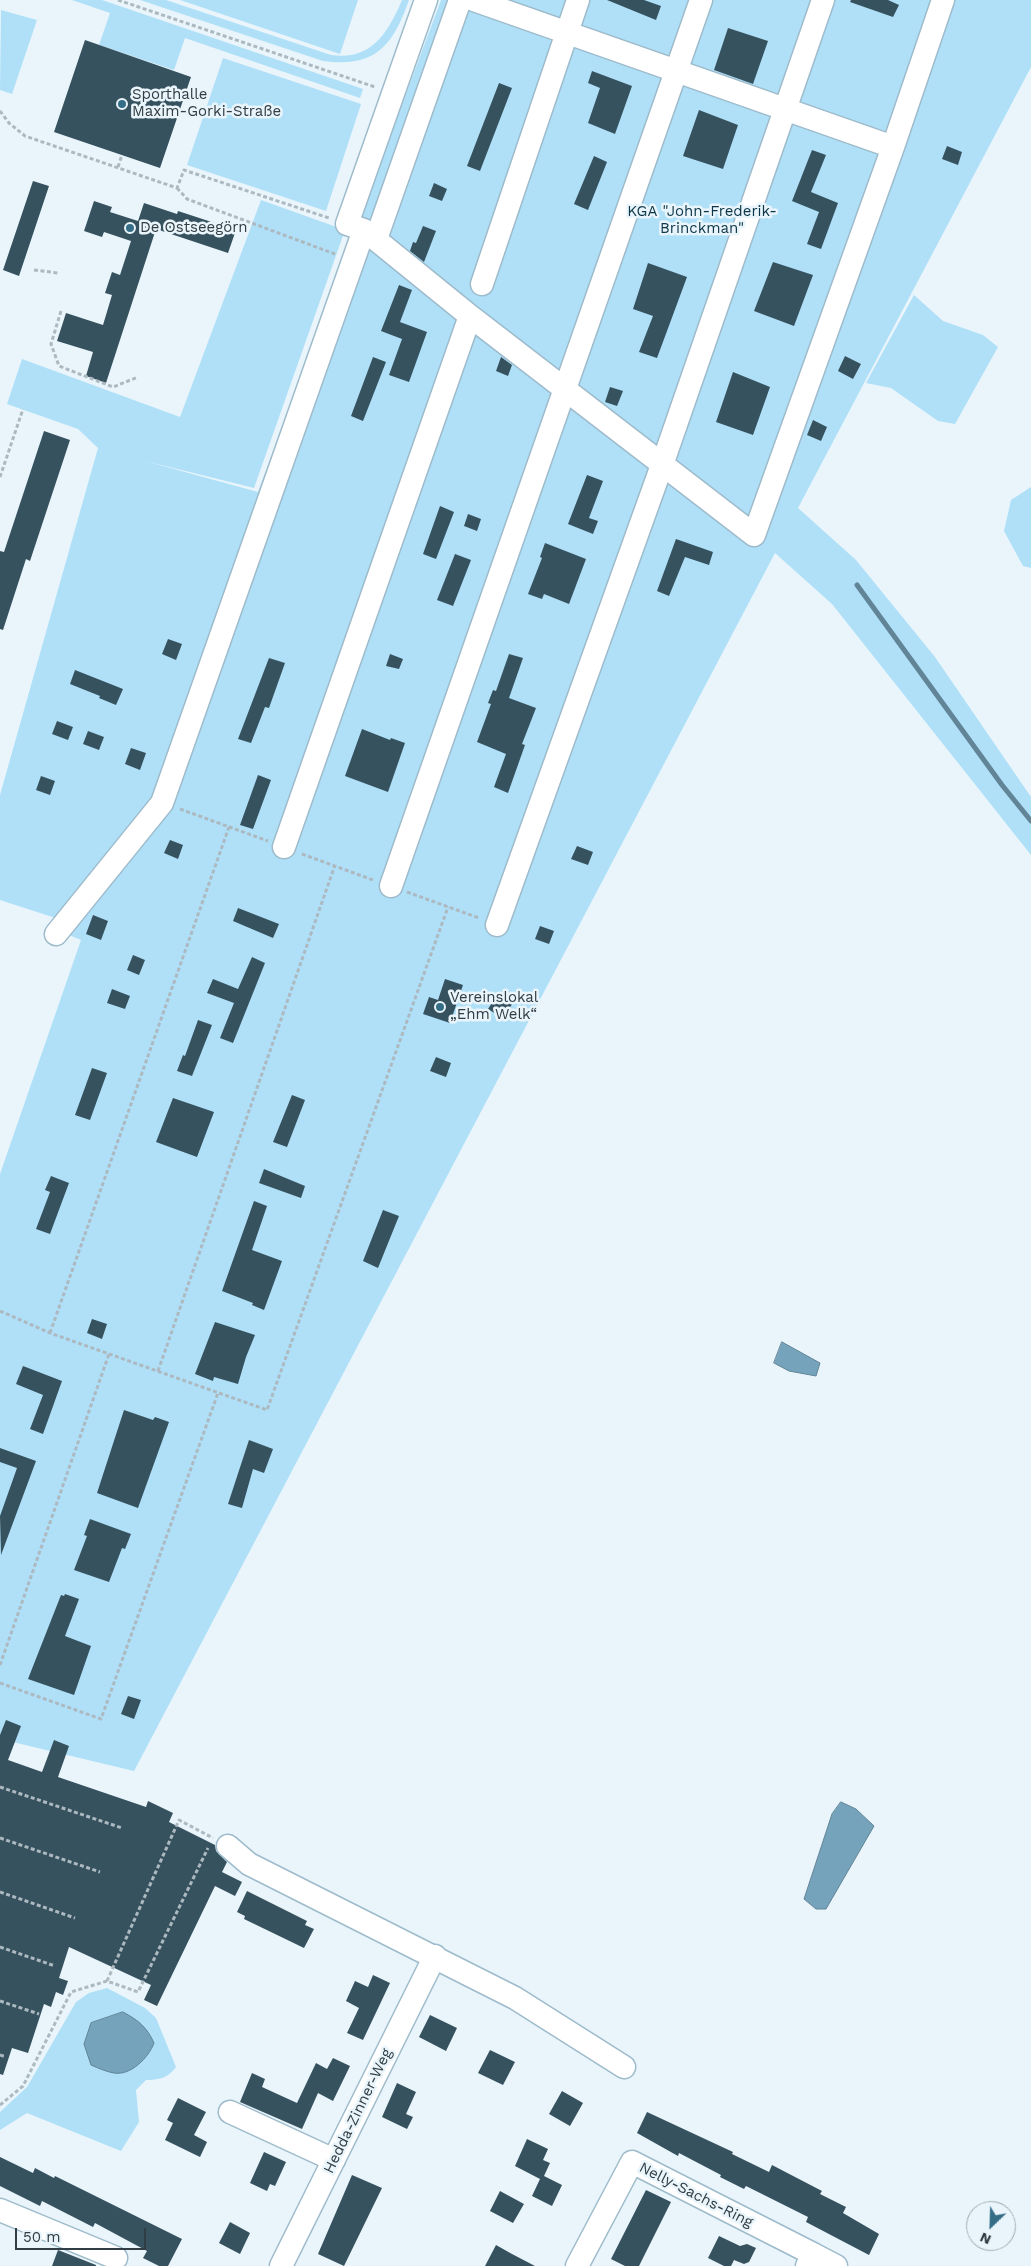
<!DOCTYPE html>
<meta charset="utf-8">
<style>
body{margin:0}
#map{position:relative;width:1031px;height:2266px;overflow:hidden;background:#e9f5fb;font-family:"Work Sans",sans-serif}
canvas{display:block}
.north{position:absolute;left:966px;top:2201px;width:50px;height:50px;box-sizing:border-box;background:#e9f5fb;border:1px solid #9fabb2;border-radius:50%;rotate:204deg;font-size:14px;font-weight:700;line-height:20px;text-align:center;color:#313d44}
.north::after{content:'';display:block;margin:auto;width:18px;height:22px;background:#356d87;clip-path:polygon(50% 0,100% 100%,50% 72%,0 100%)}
.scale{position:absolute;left:15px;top:2228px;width:131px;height:22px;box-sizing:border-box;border:2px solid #313d44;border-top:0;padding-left:6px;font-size:15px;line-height:18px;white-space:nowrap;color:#313d44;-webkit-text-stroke:4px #e9f5fb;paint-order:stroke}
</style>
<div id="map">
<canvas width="1031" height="2266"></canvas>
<div class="north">N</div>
<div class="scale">50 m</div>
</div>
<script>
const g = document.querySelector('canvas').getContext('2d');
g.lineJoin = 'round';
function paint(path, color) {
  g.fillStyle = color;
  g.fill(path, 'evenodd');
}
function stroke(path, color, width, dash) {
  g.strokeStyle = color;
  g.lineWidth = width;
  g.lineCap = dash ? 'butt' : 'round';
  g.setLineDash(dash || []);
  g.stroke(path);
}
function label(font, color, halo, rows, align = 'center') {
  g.font = font + ' "Work Sans",sans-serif';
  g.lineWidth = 5;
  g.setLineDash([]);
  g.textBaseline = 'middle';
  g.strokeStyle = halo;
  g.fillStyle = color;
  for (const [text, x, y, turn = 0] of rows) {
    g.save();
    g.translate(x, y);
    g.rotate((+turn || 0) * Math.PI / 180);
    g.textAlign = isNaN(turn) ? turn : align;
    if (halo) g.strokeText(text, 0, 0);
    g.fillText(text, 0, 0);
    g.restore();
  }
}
paint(new Path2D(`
 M72 0H102L363 89 360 98 185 38 174 70 99 45 110 13Z
 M140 0H166L331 55C371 61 388 33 402 0H409C393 46 375 68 323 61Z
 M180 0H358L340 54Z
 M441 0H1031V67L798 508 856 560 935 657 1031 797V855L832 604 775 553 134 1771 0 1739V1174L81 940 69 935 74 924 0 900V795L98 448 78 429 7 404 22 359 180 417 261 200 345 230 254 488 145 461 258 492Z
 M1 10 37 20 12 94 0 90Z
 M223 58 361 104 326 211 187 165Z
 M914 295 943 321 983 335 998 347 955 424 938 421 891 388 866 383Z
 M1031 487V568L1023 566 1004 531 1011 500Z
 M107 1988 145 2008 156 2018 176 2067C168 2078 159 2080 146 2080L136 2090 139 2122 121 2151 27 2113 0 2130V2112L27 2087 76 2002 89 1993Z`), '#afe0f8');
const water = new Path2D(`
 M782 1342 820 1363 816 1376 789 1371 774 1363Z
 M841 1802 856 1809 874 1826 826 1909H816L804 1899 832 1814Z
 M123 2012C138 2020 147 2027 154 2043 149 2057 131 2076 114 2073 107 2072 98 2068 91 2065L84 2044 91 2023Z`);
paint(water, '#75a3bb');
stroke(water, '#618497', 1);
stroke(new Path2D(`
 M857 585 1002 785 1031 821`), '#618497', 5);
paint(new Path2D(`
 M607 0H644L661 6 656 20Z
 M851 0H888L899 5 893 17 850 2Z
 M728 28 768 41 753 84 714 70Z
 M85 40 191 77 160 168 54 132Z
 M592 71 632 86 615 134 588 123 600 88 588 83Z
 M499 83 512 88 480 171 467 166Z
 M699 110 738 125 723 169 683 156Z
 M947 146 962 152 958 165 942 159Z
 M812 150 826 155 811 192 838 203 821 249 807 244 819 212 792 201Z
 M594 156 607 162 588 210 574 204Z
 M33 181 49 186 19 276 3 270Z
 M434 183 447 189 442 201 429 196Z
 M94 201 112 207 110 212 138 221 144 203 177 214 178 211 236 230 228 253 156 229 106 383 86 376 93 352 57 341 66 313 103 325 112 295 105 293 112 272 120 275 131 241 104 232 102 237 84 231Z
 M423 226 436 231 424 262 410 251 413 242 416 243Z
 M773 262 813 275 794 326 754 311Z
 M648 263 687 277 657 358 639 352 653 316 633 309Z
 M399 285 412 290 400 322 427 332 409 382 389 375 402 339 381 331Z
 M845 356 861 364 853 379 838 371Z
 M373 357 386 362 363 421 351 416Z
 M501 357 512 365 508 376 496 371Z
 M733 372 770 387 753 435 716 422Z
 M610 387 623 391 617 406 605 402Z
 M813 420 827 427 821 441 807 435Z
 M44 431 70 440 30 561 26 559 3 630 0 629V551L4 552Z
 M587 475 603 481 589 518 598 521 593 534 568 524Z
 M440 506 454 512 436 559 423 554Z
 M468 514 481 519 477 531 464 526Z
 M676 539 713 552 709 565 685 557 669 596 657 591Z
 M545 543 586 559 569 604 544 594 542 599 528 594 542 558 540 557Z
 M455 554 471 560 453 606 437 600Z
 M168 639 182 644 176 660 162 654Z
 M390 654 403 659 399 669 386 666Z
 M509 654 523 658 509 698 536 708 522 744 525 745 508 793 494 787 506 754 477 742 491 704 488 703 493 690 496 691Z
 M269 658 285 663 269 708 265 707 251 743 238 739Z
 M75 670 123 689 116 705 99 698 100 696 70 684Z
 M57 721 73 727 68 740 52 734Z
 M362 729 390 740 391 738 405 743 388 792 345 776Z
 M88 731 104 737 99 750 83 744Z
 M131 748 146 753 140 770 125 764Z
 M258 775 271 780 253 829 240 825Z
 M41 776 55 781 50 795 36 790Z
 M170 840 183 845 178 859 164 853Z
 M577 846 593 852 588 865 571 859Z
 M238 908 279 924 273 938 233 921Z
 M93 915 108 921 101 940 86 934Z
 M540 926 554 931 549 944 535 939Z
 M133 955 145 960 139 975 127 970Z
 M252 957 265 963 233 1043 220 1038 234 1003 207 993 213 979 238 989Z
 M445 979 463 985 450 1023 423 1014 429 997 438 1000Z
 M112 989 130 996 125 1009 107 1003Z
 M497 995 512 1004 504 1019 488 1009Z
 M198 1020 212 1025 192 1076 177 1071 183 1055 185 1056Z
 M436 1057 451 1063 446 1077 430 1071Z
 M92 1068 107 1073 90 1120 75 1115Z
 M292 1095 305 1100 287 1147 273 1142Z
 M173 1098 214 1112 197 1157 156 1142Z
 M264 1169 305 1186 301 1198 259 1183Z
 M51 1176 69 1183 50 1234 36 1229 50 1192 45 1190Z
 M254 1201 267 1206 252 1250 282 1261 264 1310 252 1305 253 1303 222 1291Z
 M383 1210 399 1216 378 1268 363 1261Z
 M92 1319 107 1324 102 1339 87 1333Z
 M215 1322 255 1335 246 1357 238 1384 214 1377 213 1381 195 1374Z
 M23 1366 62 1381 43 1434 30 1429 43 1395 16 1384Z
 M124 1410 153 1420 155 1417 169 1422 138 1508 97 1493Z
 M249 1440 273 1449 264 1473 253 1469 242 1508 228 1504Z
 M0 1448 36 1461 1 1555 0 1516 17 1468 0 1462Z
 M90 1519 131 1534 125 1549 122 1548 109 1582 74 1570 87 1536 84 1535Z
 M65 1594 79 1599 65 1636 91 1646 74 1695 28 1679 61 1595 64 1596Z
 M128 1696 141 1700 134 1719 121 1714Z
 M6 1720 21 1726 8 1760 42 1772 54 1740 69 1746 58 1777 146 1807 148 1801 173 1813 169 1822 215 1845 216 1851 227 1862 222 1872 242 1882 235 1896 215 1886 157 2006 144 2000 151 1985 69 1947 59 1978 68 1981 63 1995 56 1992 51 2007 44 2004 28 2053 12 2048 3 2075 0 2074V1735Z
 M247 1891 307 1921 305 1925 314 1929 304 1948 244 1919 245 1916 237 1912Z
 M373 1975 390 1983 363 2040 347 2033 359 2008 346 2001 355 1981 368 1987Z
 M430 2015 457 2028 446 2051 419 2037Z
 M490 2050 515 2062 503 2085 478 2073Z
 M333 2058 350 2066 333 2101 318 2093 302 2129 240 2102 252 2073 265 2079 262 2087 297 2103 316 2063 327 2069Z
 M397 2083 416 2092 406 2114 413 2117 407 2129 382 2117Z
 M562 2091 583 2103 570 2126 549 2114Z
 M178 2098 206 2112 194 2135 207 2142 200 2157 165 2140 173 2123 167 2120Z
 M647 2112 733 2152 732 2154 769 2172 772 2165 822 2191 820 2194 846 2207 843 2213 879 2234 869 2255 806 2222 808 2217 746 2186 744 2189 720 2177 721 2175 679 2153 678 2156 637 2133Z
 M527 2139 548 2149 543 2160 550 2163 544 2176 562 2185 552 2206 532 2196 540 2179 515 2166Z
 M264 2152 286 2162 275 2186 270 2184 267 2191 250 2183Z
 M0 2157 33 2173 35 2168 54 2178 55 2176 182 2239 168 2266H159L143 2258 147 2251 95 2223 93 2227 42 2201 40 2206 0 2186Z
 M352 2175 382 2188 344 2266 318 2254Z
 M646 2190 671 2202 639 2266H625L611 2259Z
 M500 2191 524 2204 513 2223 490 2211Z
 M230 2222 250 2233 240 2254 219 2243Z
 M719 2236 740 2246 747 2244 756 2248 749 2262 744 2264 734 2260 731 2266H724L708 2258Z
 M496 2245 512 2254 535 2266H485Z
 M58 2250 96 2265V2266H52Z`), '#37525f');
const minor = new Path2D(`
 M474 0 893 147
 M364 230 347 224 426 0
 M376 239 460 0
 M482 284 578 0
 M284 847 470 316
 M391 886 701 0
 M497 925 662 465 823 0
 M56 934 162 803 364 230 470 316 754 535 893 147 943 0
 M228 1846 249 1864 515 1998 624 2067
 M230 2112 334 2160
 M0 2210 116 2258
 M813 2254 836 2266
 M281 2266 435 1956
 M577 2266 632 2162 813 2254 807 2266`);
stroke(minor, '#9ebbcb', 25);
stroke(new Path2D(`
 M118 0 375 87
 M0 111 9 123 25 136 177 188 184 170 329 218
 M118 167 122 155
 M177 188 187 199 335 254
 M34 270 58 273
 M61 311 51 344 59 366 113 387 138 377
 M0 477 23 409
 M180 809 268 841
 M302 854 373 880
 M407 892 479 918
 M0 1311 50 1333 267 1410 448 907
 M50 1333 229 827
 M158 1371 335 865
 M0 1665 109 1354
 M0 1683 101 1719 218 1393
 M0 1787 122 1828
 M0 1838 100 1872
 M0 1892 75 1918
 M0 1947 55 1966
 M107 1981 179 1820 213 1838
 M0 2001 39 2014
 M0 2055 6 2057
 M0 2105 23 2086 71 1992 107 1981 138 1992 208 1848`), '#adb9c0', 3, [4, 2.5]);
stroke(minor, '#fff', 22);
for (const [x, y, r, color] of [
 [122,104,5,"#356d87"],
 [130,228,5,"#356d87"],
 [440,1007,5,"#356d87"]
]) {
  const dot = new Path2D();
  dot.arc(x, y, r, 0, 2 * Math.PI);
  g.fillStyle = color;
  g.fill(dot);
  stroke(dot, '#e9f5fb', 2);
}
label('15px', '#313d44', '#e9f5fb', [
 ["Sporthalle",132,95],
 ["Maxim-Gorki-Straße",132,112],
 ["De Ostseegörn",140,228],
 ["Vereinslokal",450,998],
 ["„Ehm Welk“",450,1015]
], 'left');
label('15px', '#0d3748', '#e9f5fb', [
 ["KGA \"John-Frederik-",702,212],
 ["Brinckman\"",702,229]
]);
label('15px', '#313d44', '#e9f5fb', [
 ["Hedda-Zinner-Weg",358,2111,-64],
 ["Nelly-Sachs-Ring",696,2195,27]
]);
</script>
